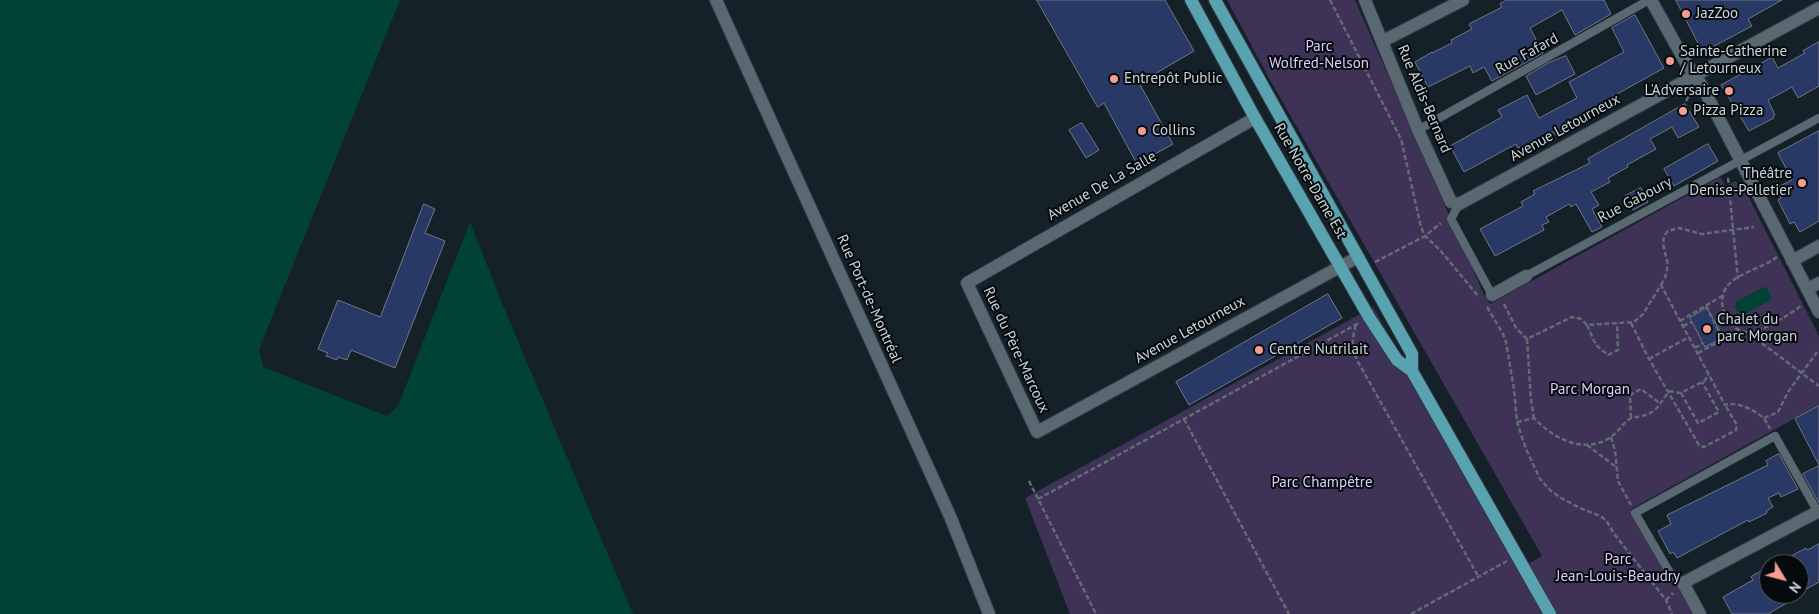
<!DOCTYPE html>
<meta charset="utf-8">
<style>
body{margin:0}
#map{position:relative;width:1819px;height:614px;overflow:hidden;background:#142129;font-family:"PT Sans",sans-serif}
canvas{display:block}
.north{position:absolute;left:1759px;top:554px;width:50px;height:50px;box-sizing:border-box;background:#050a0d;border:1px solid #555b5f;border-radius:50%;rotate:127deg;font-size:14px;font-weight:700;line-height:20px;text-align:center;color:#ccd5da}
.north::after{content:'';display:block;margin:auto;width:18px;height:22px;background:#f59d8f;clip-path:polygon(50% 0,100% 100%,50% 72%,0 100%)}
</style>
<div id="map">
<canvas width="1819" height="614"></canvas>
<div class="north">N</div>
</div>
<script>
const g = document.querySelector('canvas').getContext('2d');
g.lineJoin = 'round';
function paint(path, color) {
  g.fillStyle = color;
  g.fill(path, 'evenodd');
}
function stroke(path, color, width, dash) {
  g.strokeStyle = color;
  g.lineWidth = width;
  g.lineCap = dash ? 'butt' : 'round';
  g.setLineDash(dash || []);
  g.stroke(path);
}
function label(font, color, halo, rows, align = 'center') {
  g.font = font + ' "PT Sans",sans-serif';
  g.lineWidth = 4;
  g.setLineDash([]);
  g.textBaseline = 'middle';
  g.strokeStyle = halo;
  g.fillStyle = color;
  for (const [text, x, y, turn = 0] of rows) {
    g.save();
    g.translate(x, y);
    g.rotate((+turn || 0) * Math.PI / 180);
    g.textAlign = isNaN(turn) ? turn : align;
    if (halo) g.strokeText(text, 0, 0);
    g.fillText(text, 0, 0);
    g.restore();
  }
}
paint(new Path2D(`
 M1227 0H1355L1484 295 1490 304 1720 177 1726 186 1735 181 1744 188 1819 336V405L1631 509 1683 583 1699 614H1550L1523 567 1542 556 1270 80Z
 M1373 307 1544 614H1070L1025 498Z`), '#3e3257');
paint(new Path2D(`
 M0 0H400L259 349 263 367 387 416 398 406 470 222 502 303 633 614H0Z
 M1764 287H1766L1772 298 1771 300 1745 314 1737 312 1735 307 1737 301Z`), '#004236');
const building = new Path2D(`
 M1037 0H1165L1194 51 1139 83 1173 144 1137 164 1104 103 1098 107Z
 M1507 0H1604L1611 14 1575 35 1562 10 1530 28 1543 53 1492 81 1484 67 1473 73 1470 66 1428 87 1415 62 1432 52V53L1452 43 1451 40 1472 29 1469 24 1502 7 1500 4Z
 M1676 0H1782L1748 19 1752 26 1703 52Z
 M1635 15 1664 68 1608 99 1609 103 1598 109 1599 111 1555 135 1554 132 1521 149 1520 147 1518 148 1516 144 1464 172 1450 146 1502 117 1498 110 1527 95 1539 118 1577 98 1569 82 1624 52 1612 28Z
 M1819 42V86L1798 98 1792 87 1768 100 1775 115 1773 116 1774 118 1749 131 1721 85 1772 57 1778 68 1805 53 1803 51Z
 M1566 56 1575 74 1536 95 1526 76 1548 63Z
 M1685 104 1699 127 1678 138 1672 127 1650 139 1656 149 1627 165 1628 167 1608 178 1610 182 1591 192 1599 205 1592 209 1602 227 1592 232 1576 204 1571 207 1569 204 1546 217 1549 222 1542 225 1544 230 1495 256 1480 229 1523 206 1521 202 1535 194 1533 191 1590 163 1588 159Z
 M1082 123 1099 150 1086 158 1069 130Z
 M1819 131V221L1800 232 1794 222 1790 224 1778 200 1781 198 1776 188 1792 180 1778 153Z
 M1708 144 1718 161 1674 186 1664 169Z
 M1641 188 1648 202 1633 210 1625 196Z
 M424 204 435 209 425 233 445 241 395 368 351 350 347 360 338 357 337 360 326 356 328 353 318 349 338 300 380 317Z
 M1328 294 1342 318 1189 405 1176 382Z
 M1707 308 1723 337 1705 347 1690 318Z
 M1819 406V465L1795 419Z
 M1779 454 1798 489 1781 497 1779 493 1768 498 1773 507 1766 511 1767 513 1749 522 1748 520 1677 558 1673 552 1670 554 1658 531 1671 524 1667 515 1768 465 1766 461Z
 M1819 466V503L1803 474Z
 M1819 544V582L1799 593V564H1776L1806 548 1807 550Z
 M1769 567V594H1802L1768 614H1732L1723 597 1753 580 1751 577Z`);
paint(building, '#293966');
stroke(building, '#707684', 1);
const lane = new Path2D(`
 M1418 130 1649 0
 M1459 204 1451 219 1492 295
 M1526 276 1819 118
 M1683 583 1670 573 1635 513 1775 436 1819 514`);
const street = new Path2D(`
 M716 0 950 516 989 614
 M1365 0 1418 130 1451 202 1459 204 1819 8
 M1383 41 1463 0
 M1255 118 967 283 1037 432 1358 257
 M1792 261 1819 246
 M1807 289 1819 283
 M1492 295 1526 276
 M1700 614 1683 583 1819 511`);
const secondary = new Path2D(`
 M1651 0 1686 63 1702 86 1819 312`);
const primary = new Path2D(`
 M1191 0 1255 118 1369 317 1397 360 1412 371 1550 614
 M1215 0 1412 354V371`);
stroke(lane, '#323b42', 9);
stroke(street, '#323b42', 14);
stroke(secondary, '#323b42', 14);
stroke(primary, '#323b42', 14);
stroke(new Path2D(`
 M1330 0 1401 139 1421 227 1425 236 1440 250 1479 297
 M1686 101 1690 94
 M1728 178 1738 279
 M1777 257C1764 267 1739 273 1729 284 1713 301 1727 334 1751 332 1764 331 1792 313 1802 305
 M1375 262 1425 236 1441 223
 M1661 285 1665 278 1668 265 1663 244 1664 236 1668 231 1679 228 1702 234 1754 227
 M1504 304 1516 328 1527 339 1572 317 1581 319 1587 325 1634 322 1643 314 1661 285 1725 405C1735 401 1756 410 1763 418 1766 421 1768 425 1770 429
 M1706 306 1723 339
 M1487 307 1503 334 1506 342 1514 389 1517 422 1526 449 1540 479 1551 491 1561 498 1580 508 1600 516 1606 520 1615 535 1666 600 1672 614
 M1680 321 1722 296
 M1631 323 1649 359 1699 445 1704 447 1736 430 1737 425 1725 405
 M1356 325C1352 339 1351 346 1357 360L1478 576
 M1587 325 1596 345 1608 355 1618 350 1617 323
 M1683 326 1692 322
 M1752 332 1759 341 1819 386
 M1527 339 1531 400 1534 418
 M1695 348 1703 343
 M1698 353 1740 330
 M1649 359 1689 337
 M1669 391 1681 393 1704 381 1709 375
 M1681 393 1698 423 1719 412 1702 382
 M1631 418 1630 395 1641 389 1661 404
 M1764 418 1778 412 1788 392 1817 352
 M1184 419 1289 614
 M1517 422 1534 418C1554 439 1584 455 1611 437 1619 431 1623 423 1631 418 1656 414 1655 411 1669 391
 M1611 437 1615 451 1618 481 1631 505
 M1587 445 1616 467
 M1029 481 1096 614
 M1038 499 1359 323
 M1666 600 1673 593
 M1411 614 1507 561`), '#616c73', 2.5, [5, 2.5]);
stroke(lane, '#5a6872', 8);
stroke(street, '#5a6872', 12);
stroke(secondary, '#5a6872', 12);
stroke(primary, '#59a2af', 12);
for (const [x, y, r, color] of [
 [1686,14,5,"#f59d8f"],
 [1670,61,5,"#f59d8f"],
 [1114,79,5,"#f59d8f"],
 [1729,91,5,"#f59d8f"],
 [1683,111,5,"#f59d8f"],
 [1142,131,5,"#f59d8f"],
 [1802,183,5,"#f59d8f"],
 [1707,329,5,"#f59d8f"],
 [1259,350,5,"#f59d8f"]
]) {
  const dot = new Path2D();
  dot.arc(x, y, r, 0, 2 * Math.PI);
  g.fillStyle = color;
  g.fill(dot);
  stroke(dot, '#050a0d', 2);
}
label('15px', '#ccd5da', '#050a0d', [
 ["JazZoo",1696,14],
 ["Sainte-Catherine",1680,52],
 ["/ Letourneux",1680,69],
 ["Entrepôt Public",1124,79],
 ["L'Adversaire",1719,91,"right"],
 ["Pizza Pizza",1693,111],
 ["Collins",1152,131],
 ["Théâtre",1792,174,"right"],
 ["Denise-Pelletier",1792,191,"right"],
 ["Chalet du",1717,320],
 ["parc Morgan",1717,337],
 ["Centre Nutrilait",1269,350]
], 'left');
label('15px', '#ddcfff', '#050a0d', [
 ["Parc",1319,47],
 ["Wolfred-Nelson",1319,64],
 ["Parc Morgan",1590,390],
 ["Parc Champêtre",1322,483],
 ["Parc",1618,560],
 ["Jean-Louis-Beaudry",1618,577]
]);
label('15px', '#ccd5da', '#050a0d', [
 ["Rue Fafard",1527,54,-29],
 ["Rue Aldis-Bernard",1424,99,67],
 ["Avenue Letourneux",1565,128,-29],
 ["Rue Notre-Dame Est",1310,181,60],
 ["Avenue De La Salle",1102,186,-30],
 ["Rue Gaboury",1635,200,-28],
 ["Rue Port-de-Montréal",869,299,66],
 ["Avenue Letourneux",1190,330,-29],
 ["Rue du Père-Marcoux",1016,350,65]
]);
</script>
